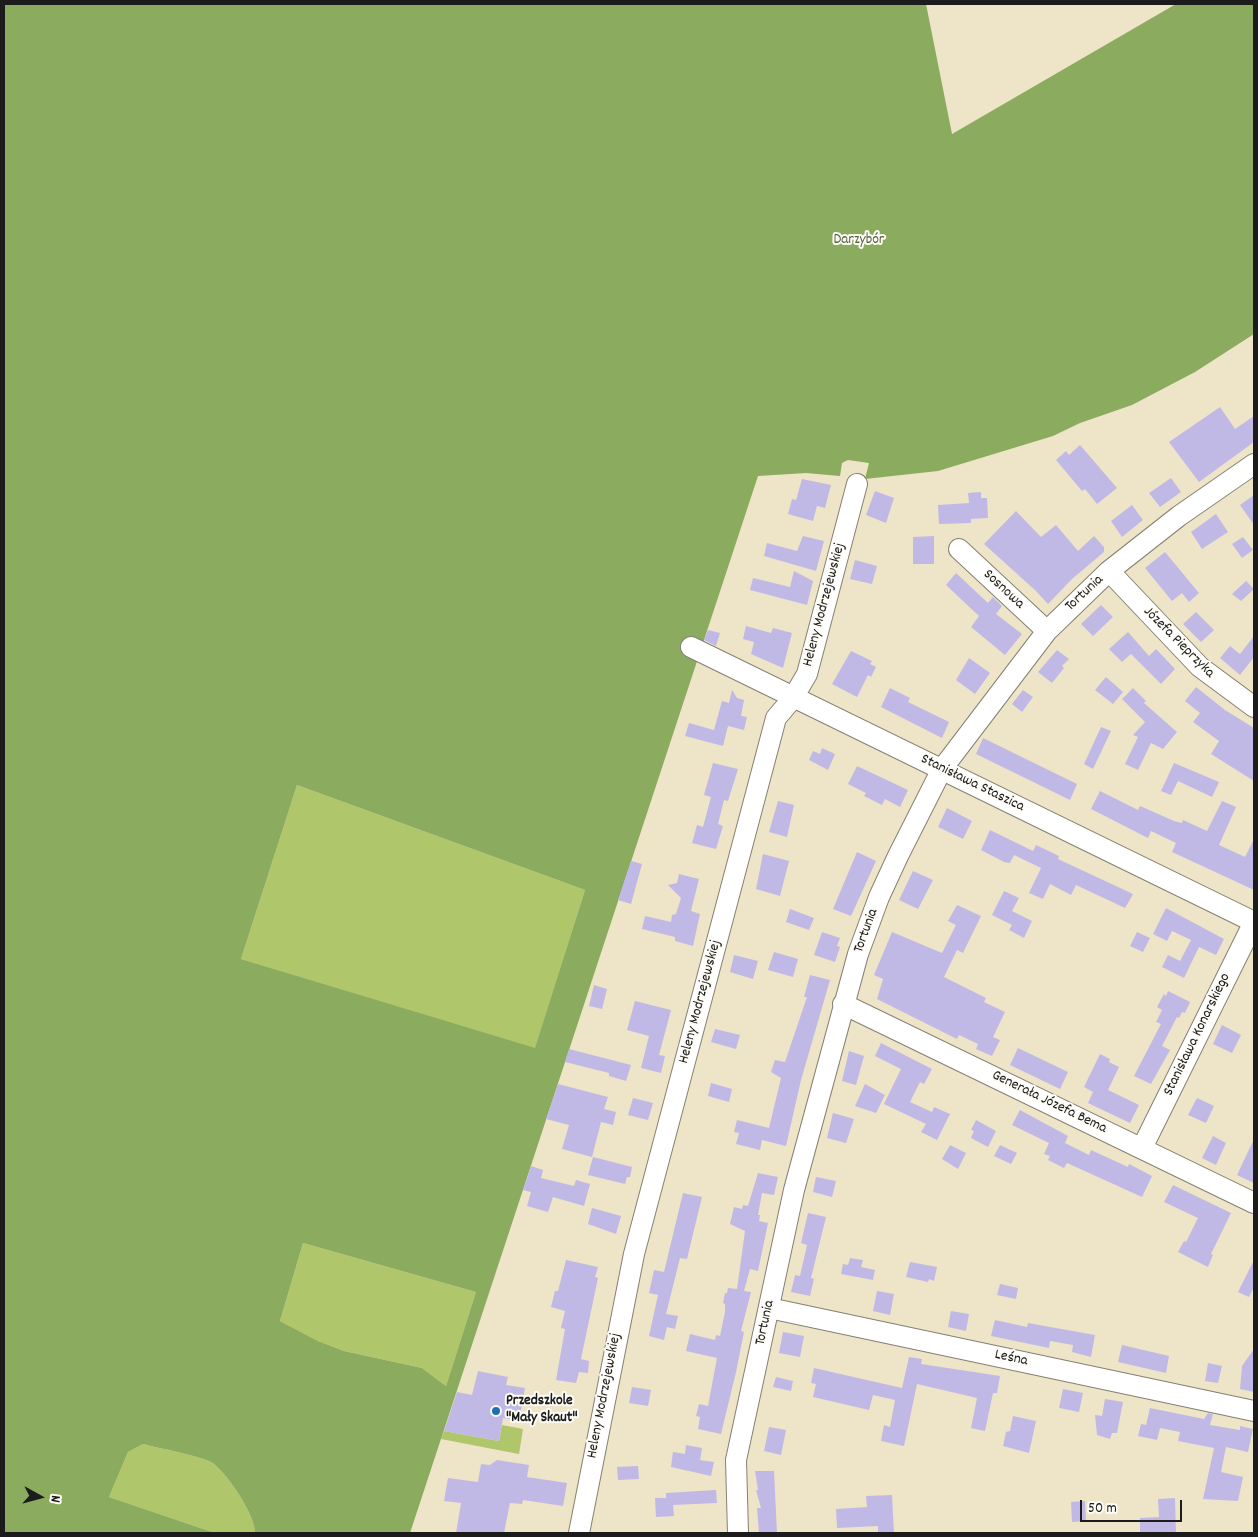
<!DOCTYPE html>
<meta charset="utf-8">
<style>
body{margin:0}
#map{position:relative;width:1258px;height:1537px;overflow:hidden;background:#eee4c7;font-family:Dekko,sans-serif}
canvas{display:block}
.frame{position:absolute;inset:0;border:5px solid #1c1c1c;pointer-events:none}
.north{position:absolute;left:15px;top:1472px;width:50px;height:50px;-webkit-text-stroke:4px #fdfcf7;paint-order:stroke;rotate:97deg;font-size:14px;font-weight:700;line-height:20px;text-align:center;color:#1c1c1c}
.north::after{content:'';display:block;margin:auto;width:18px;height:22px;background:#1c1c1c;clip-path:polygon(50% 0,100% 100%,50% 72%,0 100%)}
.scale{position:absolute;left:1080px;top:1500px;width:102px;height:22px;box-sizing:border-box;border:2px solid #1c1c1c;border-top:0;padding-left:6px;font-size:15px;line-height:18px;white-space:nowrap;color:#1c1c1c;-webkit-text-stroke:4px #fdfcf7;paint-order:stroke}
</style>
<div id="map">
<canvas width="1258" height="1537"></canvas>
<div class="frame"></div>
<div class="north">N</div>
<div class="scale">50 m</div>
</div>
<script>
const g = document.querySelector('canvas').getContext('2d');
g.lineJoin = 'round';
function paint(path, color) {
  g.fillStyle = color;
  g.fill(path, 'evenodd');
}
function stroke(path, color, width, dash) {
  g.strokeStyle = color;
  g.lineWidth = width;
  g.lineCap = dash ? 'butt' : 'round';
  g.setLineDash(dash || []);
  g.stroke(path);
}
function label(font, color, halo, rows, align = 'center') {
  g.font = font + ' Dekko,sans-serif';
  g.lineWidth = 4;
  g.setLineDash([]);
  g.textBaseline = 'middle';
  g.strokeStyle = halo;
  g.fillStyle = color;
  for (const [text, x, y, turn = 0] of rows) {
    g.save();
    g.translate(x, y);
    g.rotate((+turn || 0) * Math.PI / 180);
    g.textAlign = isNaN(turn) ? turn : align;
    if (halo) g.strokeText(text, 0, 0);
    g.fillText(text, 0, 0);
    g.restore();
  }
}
paint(new Path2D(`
 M297 785 585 890 535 1049 241 959Z
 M303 1243 476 1292 446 1386 422 1368 344 1351 318 1341 280 1321Z
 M502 1425 523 1429 519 1454 441 1439 444 1431 499 1441Z
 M143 1444C158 1448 200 1456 211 1462 226 1471 256 1516 255 1533H215L109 1497 128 1452Z`), '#afc66b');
paint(new Path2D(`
 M4 4H926L952 134 1176 4H1254V334L1195 372 1132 405 1080 423 1053 436 938 471 865 479 869 463 848 460 842 463 840 476 806 473 758 476 410 1533H255C256 1516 226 1471 211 1462 200 1456 158 1448 143 1444L128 1452 109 1497 215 1533H4ZM297 785 585 890 535 1048 241 959ZM303 1243 476 1292 446 1386 422 1368 344 1351 318 1341 280 1321Z`), '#8bab5f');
paint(new Path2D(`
 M1220 407 1235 429 1254 416V442L1199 482 1169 442Z
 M1080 445 1117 488 1097 504 1085 489 1082 491 1056 460 1066 451 1069 455Z
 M1171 478 1181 492 1160 507 1149 493Z
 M802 479 831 485 825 508 817 506 813 521 788 514 792 499 796 500Z
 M875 491 894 498 886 523 866 515Z
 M981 492V498H987L988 518 971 519V523L939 524 938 505 969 503 968 493Z
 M1254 495V525L1240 505Z
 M1132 505 1143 520 1122 537 1111 521Z
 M1016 511 1041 537 1056 525 1078 551 1094 536 1104 547V552L1072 579 1048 604 1036 591 984 544Z
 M1216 514 1228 532 1202 549 1191 532Z
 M803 536 824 541 816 571 764 556 767 543 797 551Z
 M934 536V564H913V537Z
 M1243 537 1253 550 1242 558 1232 544Z
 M1165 552 1199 593 1189 602 1182 593 1172 601 1145 568Z
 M855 560 877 566 872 584 850 579Z
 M794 571 813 581 807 605 750 590 753 578 790 587Z
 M956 573 988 603 993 597 1002 606 996 614 1022 634 1005 655 971 627 979 616 946 585Z
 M1246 581 1254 589 1241 601 1232 594Z
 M1101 605 1113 617 1093 636 1081 624Z
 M1196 612 1214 630 1201 642 1183 624Z
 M746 626 771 633 773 628 792 633 783 668 751 654 754 642 743 639Z
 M708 630 720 633 716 646 704 640Z
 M1128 632 1149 656 1156 649 1175 669 1161 684 1131 654 1122 662 1109 649Z
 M1254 636V657L1240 675 1220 658 1230 646 1240 654Z
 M1057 650 1069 659 1062 666 1064 668 1052 683 1038 672Z
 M851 651 872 661 870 664 876 667 871 677 868 675 857 697 832 684Z
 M969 658 990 673 975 694 956 680Z
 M1106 677 1123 692 1113 704 1095 690Z
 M1196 687 1225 710 1254 728V781L1211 754 1219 741 1193 722 1200 713 1185 701Z
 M890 688 910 698 908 702 949 722 942 738 881 707Z
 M1133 688 1146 701 1144 703 1177 732 1163 749 1151 743 1138 770 1125 764 1138 737 1133 735 1145 722 1122 699Z
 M732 690 737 698 744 700 741 716 747 717 744 730 728 726 723 746 685 736 689 723 714 730 722 701 729 703Z
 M1023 690 1033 697 1022 712 1012 704Z
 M1101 727 1111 731 1093 769 1084 764Z
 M983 738 1077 784 1070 800 976 754Z
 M822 748 835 754 828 770 809 760 813 751 820 754Z
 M713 763 738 769 728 801 724 800 718 824 723 826 716 849 692 843 697 825 703 827 711 797 704 795Z
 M1174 763 1219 782 1212 797 1178 781 1171 795 1161 791Z
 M857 766 908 790 900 807 885 799 882 805 864 796 866 793 848 784Z
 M1100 791 1138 810 1140 806 1174 821 1182 823 1183 820 1207 831 1222 801 1236 807 1219 845 1245 857 1254 839V890L1172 852 1176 843 1151 831 1148 838 1091 809Z
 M778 801 794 805 787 837 769 832Z
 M947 808 972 821 963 839 938 827Z
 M990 830 1033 851 1036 845 1059 856 1058 859 1133 894 1128 903 1125 908 1076 885 1071 895 1050 884 1043 899 1029 893 1041 868 1014 855 1010 863 1004 862 981 850Z
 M857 852 876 861 851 916 833 909Z
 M763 854 789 861 780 896 756 889Z
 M631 861 642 864 631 904 618 900Z
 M913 871 933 880 918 909 899 900Z
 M679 874 699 879 691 911 700 914 693 946 675 941V937L642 929 645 916 671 922 672 915 676 914 681 898 668 885 677 883Z
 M1004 891 1019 898 1012 911 1032 921 1024 938 1009 930 1012 925 992 915Z
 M957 905 981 916 963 953 957 950 944 977 986 998 984 1002 1005 1012 993 1037 1000 1040 992 1056 976 1049 978 1044 959 1035 957 1039 877 999 883 979 874 975 892 932 942 953 956 925 948 921Z
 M1166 908 1224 939 1216 955 1199 947 1184 978 1162 967 1168 955 1180 961 1191 940 1172 931 1167 941 1153 934Z
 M790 909 814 918 809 930 786 922Z
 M822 932 840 938 837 946 840 947 835 962 814 955Z
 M1137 932 1150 938 1143 952 1130 946Z
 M774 952 798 959 793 977 768 970Z
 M734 955 758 961 753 979 730 972Z
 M810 975 830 980 801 1080 786 1146 762 1140 760 1150 736 1144 739 1133 734 1132 737 1120 769 1128 781 1078 771 1072 775 1060 785 1062 807 997H804Z
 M594 985 607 989 602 1009 589 1006Z
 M1168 991 1190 1002 1185 1013 1182 1012 1179 1018 1177 1017 1162 1046 1170 1050 1151 1084 1134 1076 1161 1024 1156 1022 1162 1010 1157 1007 1164 994 1166 996Z
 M635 1001 671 1010 659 1055 665 1056 661 1073 641 1068 649 1036 627 1030Z
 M1222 1025 1241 1035 1232 1053 1213 1044Z
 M715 1029 740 1035 736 1049 711 1042Z
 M881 1043 932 1069 924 1084 920 1082 910 1102 932 1112 934 1107 950 1114 937 1140 921 1132 926 1124 884 1104 901 1069 875 1056Z
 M1018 1048 1068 1072 1060 1089 1010 1065Z
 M569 1049 631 1065 626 1081 609 1076V1073L565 1062Z
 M849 1051 864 1056 856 1085 842 1081Z
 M1100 1054 1110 1059 1109 1062 1119 1067 1108 1090 1139 1105 1130 1123 1088 1103 1093 1092 1084 1087Z
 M711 1083 732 1089 729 1102 708 1096Z
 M558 1084 608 1097 604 1109 616 1112 613 1125 601 1122 592 1157 562 1149 569 1125 546 1119Z
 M865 1084 885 1095 876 1113 855 1106Z
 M633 1098 653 1103 648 1120 628 1115Z
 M1197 1098 1214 1106 1206 1123 1188 1115Z
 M1020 1110 1068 1136 1065 1143 1089 1155 1091 1150 1128 1167 1129 1164 1152 1176 1142 1197 1067 1163 1064 1168 1048 1160 1050 1156 1044 1154 1049 1143 1012 1125Z
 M833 1113 854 1119 846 1143 827 1138Z
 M976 1120 996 1131 988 1147 971 1138 974 1131 971 1130Z
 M1213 1136 1226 1143 1216 1165 1202 1158Z
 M1254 1139V1183L1237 1175Z
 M950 1145 966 1153 958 1169 942 1159Z
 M1000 1145 1017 1153 1011 1164 994 1156Z
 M593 1157 632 1167 630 1177H627L625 1184 588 1175Z
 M531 1166 543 1170 541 1178 574 1186 576 1180 590 1184 584 1206 553 1197 548 1212 527 1206 531 1192 523 1190Z
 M758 1173 778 1177 774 1195 762 1193 758 1215H760L759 1221 768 1223 758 1271 750 1269 744 1291 751 1292 741 1331 744 1332 736 1372 721 1434 698 1429 700 1417 696 1416 699 1404 708 1406 717 1358 686 1351 690 1334 715 1340 716 1335 720 1336 725 1312V1304L723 1303 725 1293H727L728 1288 737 1289 745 1231 730 1224 734 1207 742 1209 743 1205 748 1206Z
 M816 1177 836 1181 832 1197 813 1192Z
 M1173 1185 1231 1213 1211 1254 1213 1255 1208 1267 1178 1252 1184 1241 1186 1242 1198 1218 1164 1202Z
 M683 1193 702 1197 687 1259 680 1258 666 1314 678 1316 675 1329 667 1327 664 1340 649 1336 658 1295 649 1293 654 1270 664 1272Z
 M592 1208 621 1216 616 1234 588 1224Z
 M808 1213 826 1217 811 1278 814 1279 810 1296 791 1292 795 1275 800 1276 807 1245 801 1243Z
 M850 1258 863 1260 861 1267 875 1270 873 1280 841 1274 843 1264 848 1265Z
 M566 1260 598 1267 595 1277 598 1278 581 1359 589 1361 588 1373 579 1372 576 1383 556 1380 565 1329 561 1328 565 1311 551 1307 555 1291H558Z
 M1254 1260V1287L1249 1297 1238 1292Z
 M910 1262 937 1267 934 1281 929 1279 928 1282 906 1277Z
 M1000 1284 1018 1288 1016 1299 997 1295Z
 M877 1291 894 1294 890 1315 873 1311Z
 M951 1311 969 1314 966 1331 948 1327Z
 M995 1320 1027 1327 1028 1323 1095 1335 1091 1357 1072 1352 1073 1345 1050 1341 1049 1348 991 1336Z
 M783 1332 804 1336 800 1357 779 1353Z
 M1122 1345 1169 1356 1166 1373 1118 1362Z
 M1254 1349V1392L1240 1389 1242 1366Z
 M909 1357 922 1359 921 1364 1000 1376 997 1393H993L985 1431 971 1428 977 1398 917 1384 904 1446 881 1441 884 1425 890 1427 895 1400 873 1395 869 1410 813 1397 816 1384 811 1383 814 1368 902 1388Z
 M1208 1363 1222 1366 1218 1383 1205 1381Z
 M478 1371 508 1377 506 1385 525 1388 519 1421 503 1418 499 1441 444 1431 457 1392 472 1395Z
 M776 1377 793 1381 791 1391 773 1387Z
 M632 1387 651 1390 648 1406 629 1403Z
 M1063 1389 1083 1393 1079 1412 1059 1408Z
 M1105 1399 1123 1402 1117 1433H1112L1110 1439 1097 1435 1095 1415 1102 1416Z
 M1150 1408 1204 1419 1208 1413 1213 1414 1210 1425 1240 1430V1426L1253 1429 1248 1452 1226 1447 1221 1472 1243 1477 1238 1501 1203 1499 1214 1448 1178 1441 1180 1432 1160 1428 1157 1440 1138 1436 1141 1424 1146 1425Z
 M1013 1416 1036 1421 1029 1453 1003 1446 1006 1432 1010 1431Z
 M769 1427 786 1430 781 1455 764 1451Z
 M686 1445 702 1448 700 1460 714 1462 711 1476 671 1467 673 1452 685 1454Z
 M497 1460 529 1465 527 1477 567 1483 563 1506 523 1500 522 1504 510 1503 504 1533H456L461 1503 444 1501 448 1478 478 1482 481 1464 490 1465Z
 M638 1466 639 1479 618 1480 617 1467Z
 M755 1471H774L777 1533H759L757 1508H761L756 1490H758Z
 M716 1490 717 1503 673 1505 674 1516 656 1517 655 1498H666V1493Z
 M892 1495 894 1533H878V1526L837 1528 836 1509 867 1507 866 1496Z
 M1175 1498 1176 1533H1140V1518L1159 1517 1158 1499Z
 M1085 1501 1086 1521 1072 1522 1071 1502Z`), '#c0b9e6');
const minor = new Path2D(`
 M959 549 1047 631
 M1109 571 1200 667 1254 707
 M691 647 1254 922
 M843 1004 1254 1203
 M1142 1148 1254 922
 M769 1308 1254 1411
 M579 1533 634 1254 776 718 793 698 807 674 857 484
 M738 1533 736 1460 794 1190 858 954 879 897 898 856 942 769 1047 631 1109 571 1179 516 1254 464`);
stroke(minor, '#858072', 22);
stroke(minor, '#fff', 20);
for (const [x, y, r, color] of [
 [496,1411,5,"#1f6fb2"]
]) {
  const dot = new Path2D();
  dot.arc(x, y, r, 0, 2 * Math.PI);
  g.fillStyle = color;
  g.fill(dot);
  stroke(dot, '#fdfcf7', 2);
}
label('15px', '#57603c', '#fdfcf7', [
 ["Darzybór",859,241]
]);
label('15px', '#1c1c1c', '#fdfcf7', [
 ["Sosnowa",1003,590,43],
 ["Tortunia",1085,594,-43],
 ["Heleny Modrzejewskiej",825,605,-75],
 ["Józefa Pieprzyka",1178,643,45],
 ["Stanisława Staszica",972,784,26],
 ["Tortunia",867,931,-70],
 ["Heleny Modrzejewskiej",701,1002,-75],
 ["Stanisława Konarskiego",1198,1035,-64],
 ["Generała Józefa Bema",1049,1103,26],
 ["Tortunia",766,1323,-78],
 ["Leśna",1011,1359,12],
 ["Heleny Modrzejewskiej",605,1396,-79]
]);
label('bold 15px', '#1c1c1c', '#fdfcf7', [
 ["Przedszkole",506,1402],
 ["\"Mały Skaut\"",506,1419]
], 'left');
</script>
